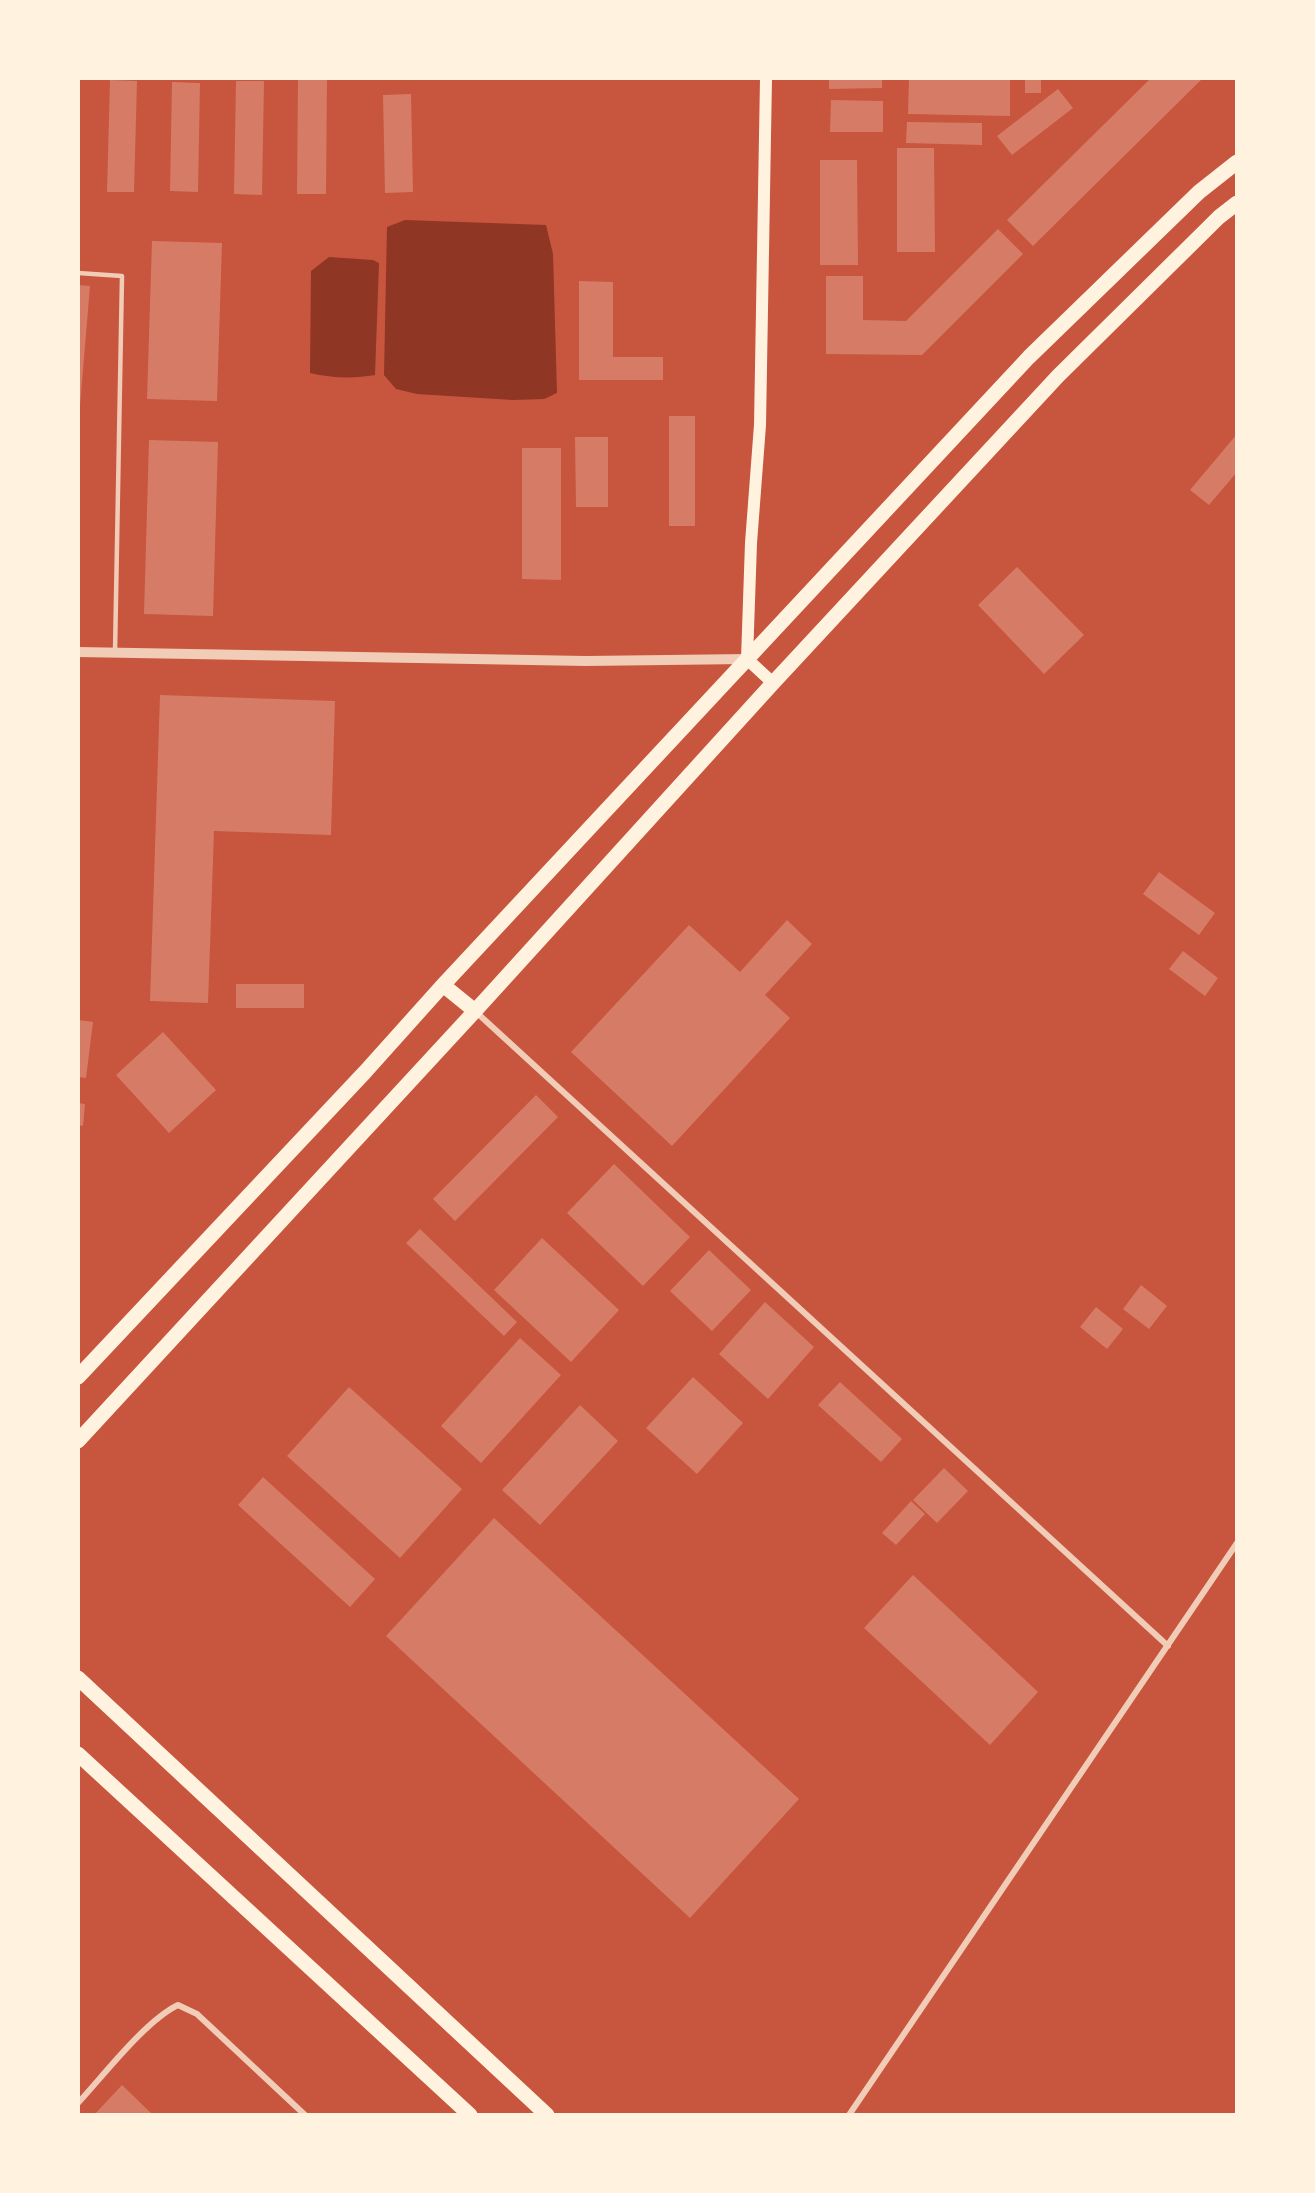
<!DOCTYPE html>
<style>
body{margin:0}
#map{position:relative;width:1315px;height:2193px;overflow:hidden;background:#c8553d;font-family:"DM Sans",sans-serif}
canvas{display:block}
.frame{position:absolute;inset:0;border:80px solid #fff3e0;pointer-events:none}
</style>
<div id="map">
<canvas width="1315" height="2193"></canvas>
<div class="frame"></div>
</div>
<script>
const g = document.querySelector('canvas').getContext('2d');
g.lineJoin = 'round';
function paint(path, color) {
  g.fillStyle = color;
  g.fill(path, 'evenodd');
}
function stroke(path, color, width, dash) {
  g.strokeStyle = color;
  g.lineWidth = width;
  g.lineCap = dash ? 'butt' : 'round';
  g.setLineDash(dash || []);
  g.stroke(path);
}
paint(new Path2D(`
 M405 220 546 225 553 254 557 393 544 399 513 400 417 394 396 389 384 375 387 227Z
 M329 257 373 260 379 263 375 375C352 379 332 378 310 373L311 271Z`), '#8f3625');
paint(new Path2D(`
 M298 78H327L326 194H297Z
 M829 78H882V88L829 89Z
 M909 78H1010V116L908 114Z
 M1025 78H1041V93H1025Z
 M1151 78H1203L1033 246 1007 220Z
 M110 80 137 81 134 192H107Z
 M236 81H264L262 195 234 194Z
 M172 82 200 83 198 192 170 191Z
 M1058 89 1073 108 1012 155 997 136Z
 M411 94 413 192 385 193 383 95Z
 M831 100 883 101V132H830Z
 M907 122 982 123V145L906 143Z
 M897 148H934L935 252H897Z
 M820 160H857L858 265H820Z
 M998 229 1023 254 922 355 826 354V276H863V320L906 321Z
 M152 241 222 243 217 401 147 399Z
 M579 281 613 282V357H663V380H579Z
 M78 285 90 286 80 406H78Z
 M669 416H695V526H669Z
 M1237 434V472L1209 505 1190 490Z
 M575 437H608V507H576Z
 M149 440 218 442 213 616 144 614Z
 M522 448H561V580L522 579Z
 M1017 567 1084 635 1044 674 978 605Z
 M160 695 335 701 331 835 214 831 208 1003 150 1001Z
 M1159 872 1215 913 1199 935 1143 894Z
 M787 920 812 944 765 995 790 1018 672 1146 571 1052 689 925 740 972Z
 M1183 951 1218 978 1205 996 1169 969Z
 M236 984H304V1008H236Z
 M78 1020 93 1022 86 1078 78 1077Z
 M163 1032 216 1090 169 1133 116 1075Z
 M536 1095 558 1117 455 1221 433 1199Z
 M78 1103 85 1104 83 1126 78 1125Z
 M614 1164 690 1237 643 1286 567 1213Z
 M420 1229 517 1322 504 1336 406 1243Z
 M542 1238 619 1310 571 1362 494 1290Z
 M709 1250 751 1290 712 1331 670 1291Z
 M1141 1285 1167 1306 1149 1329 1123 1309Z
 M765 1302 814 1347 768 1399 719 1354Z
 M1096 1307 1123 1329 1107 1349 1080 1327Z
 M520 1338 561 1375 481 1463 441 1426Z
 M693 1377 743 1423 697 1474 646 1428Z
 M840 1382 902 1439 881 1462 818 1405Z
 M349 1387 462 1489 400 1558 287 1456Z
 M580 1405 618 1441 540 1525 502 1490Z
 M944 1468 968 1491 937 1523 913 1500Z
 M263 1477 375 1579 350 1607 238 1505Z
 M911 1501 925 1514 896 1545 882 1533Z
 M494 1518 799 1799 690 1918 386 1636Z
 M913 1575 1038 1692 990 1745 864 1628Z
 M122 2085 153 2115H94Z`), '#d67c66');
stroke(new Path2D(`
 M78 273 122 276 115 652`), '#f1ccb7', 4.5);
stroke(new Path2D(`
 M476 1012 1168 1646
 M78 2103C104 2075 145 2021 178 2005L197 2014 305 2115
 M849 2115 1237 1543`), '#f1ccb7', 6);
stroke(new Path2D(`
 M78 652 586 661 747 659`), '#f1ccb7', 10);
stroke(new Path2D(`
 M766 78 760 425 751 543 747 659 773 683`), '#fff3e0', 12);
stroke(new Path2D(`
 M443 985 475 1011
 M78 1377 365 1072 443 985 1029 357 1199 192 1237 162
 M78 1441 475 1011 773 683 1058 376 1219 217 1237 203
 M78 1678 547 2115
 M78 1754 470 2115`), '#fff3e0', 15);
</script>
